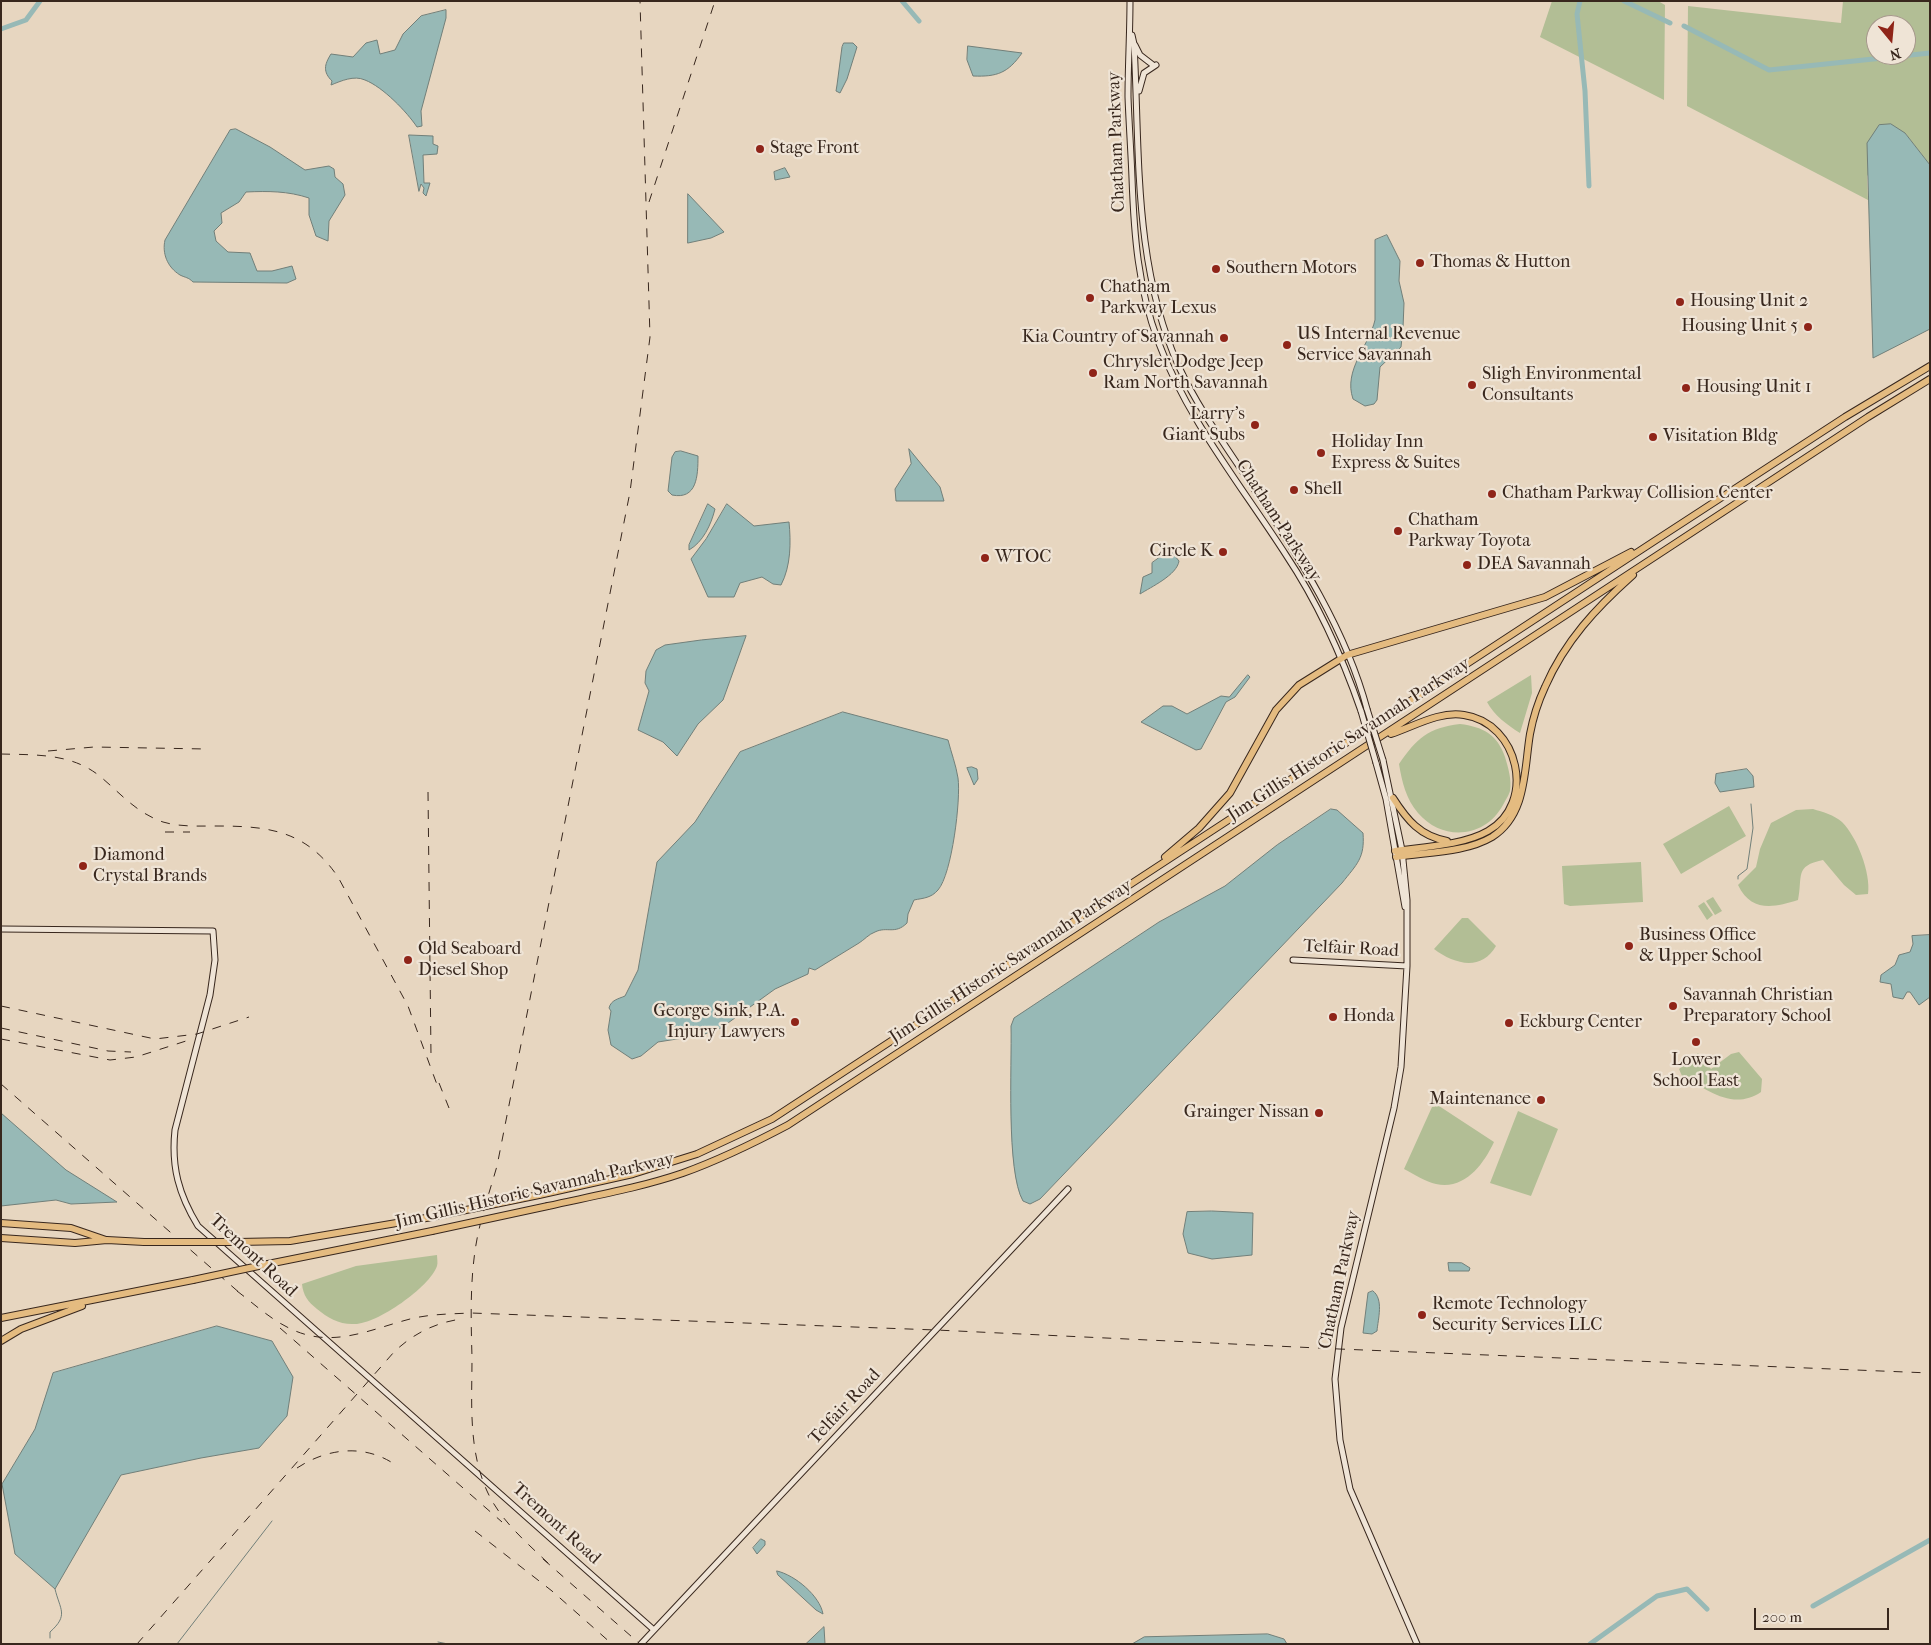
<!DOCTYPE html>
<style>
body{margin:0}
#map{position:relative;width:1931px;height:1645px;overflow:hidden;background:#e7d6c0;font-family:"IM FELL French Canon",serif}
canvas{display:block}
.frame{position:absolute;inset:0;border:2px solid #38271d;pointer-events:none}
.north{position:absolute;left:1866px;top:15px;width:50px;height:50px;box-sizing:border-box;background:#efe4d6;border:1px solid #a6988c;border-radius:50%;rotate:163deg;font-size:14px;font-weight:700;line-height:20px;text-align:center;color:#38271d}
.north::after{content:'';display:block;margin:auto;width:18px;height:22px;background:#8f2418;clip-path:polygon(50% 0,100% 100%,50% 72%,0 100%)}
.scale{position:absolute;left:1754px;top:1608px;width:135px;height:22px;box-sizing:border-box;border:2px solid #38271d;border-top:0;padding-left:6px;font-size:15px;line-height:18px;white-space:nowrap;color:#38271d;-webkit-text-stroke:4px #efe4d6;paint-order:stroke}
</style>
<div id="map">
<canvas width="1931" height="1645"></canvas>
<div class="frame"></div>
<div class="north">N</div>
<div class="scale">200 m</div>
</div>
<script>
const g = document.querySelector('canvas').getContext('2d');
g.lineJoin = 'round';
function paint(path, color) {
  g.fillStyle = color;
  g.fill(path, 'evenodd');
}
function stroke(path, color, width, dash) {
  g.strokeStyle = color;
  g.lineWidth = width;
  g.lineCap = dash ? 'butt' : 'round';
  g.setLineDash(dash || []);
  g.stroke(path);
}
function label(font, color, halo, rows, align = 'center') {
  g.font = font + ' "IM FELL French Canon",serif';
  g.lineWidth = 4.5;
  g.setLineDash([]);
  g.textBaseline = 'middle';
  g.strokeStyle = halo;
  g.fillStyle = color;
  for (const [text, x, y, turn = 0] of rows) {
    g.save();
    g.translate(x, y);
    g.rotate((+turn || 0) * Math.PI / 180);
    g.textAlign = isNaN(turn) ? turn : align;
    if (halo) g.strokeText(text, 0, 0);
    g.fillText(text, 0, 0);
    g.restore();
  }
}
paint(new Path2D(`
 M1552 1H1658L1665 5 1664 100 1540 37Z
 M1843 1H1930V165L1905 133 1867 176 1868 200 1687 106 1688 6 1841 23ZM1876 25H1906V55H1876Z
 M1531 675 1532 693 1520 733C1507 725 1494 715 1487 702Z
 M1460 724C1483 727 1497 734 1505 757 1508 767 1512 780 1510 791 1509 795 1505 801 1503 805 1485 838 1443 842 1418 813 1406 799 1402 782 1399 764 1417 738 1428 728 1460 724Z
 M1729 806 1746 836 1681 874 1663 844Z
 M1813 809C1823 812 1834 815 1842 822 1857 837 1871 873 1868 894L1856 895 1844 885 1823 860C1794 866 1803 876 1798 900 1773 908 1751 912 1738 885L1756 867 1760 849 1771 823 1796 810Z
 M1641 862 1643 902 1570 906 1564 904 1562 866Z
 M1713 897 1722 911 1715 915 1706 901Z
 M1704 902 1713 915 1707 920 1698 906Z
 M1462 918H1468L1496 946C1481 972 1454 964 1434 949Z
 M1739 1052 1762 1079 1761 1092C1733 1111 1708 1090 1682 1076L1679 1069 1698 1053 1711 1069 1731 1054Z
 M1439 1106 1494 1142C1483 1165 1465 1190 1436 1184 1426 1182 1414 1174 1404 1169L1432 1107Z
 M1518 1111 1558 1129 1531 1196 1490 1183Z
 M437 1255C437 1258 438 1263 437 1266 430 1287 377 1324 355 1324 340 1325 328 1318 317 1309 308 1302 303 1295 302 1284L356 1266Z`), '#b2be95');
const water = new Path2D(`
 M446 10V18L421 111 422 126 417 127C407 112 383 87 365 80 354 75 341 81 331 85L332 81C323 72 324 65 331 54L353 57 366 43 377 40 380 54 395 50 403 34 421 16Z
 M844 43H853L857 47 847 79 840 93 836 91 837 85 842 47Z
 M968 46 1022 53C1008 73 997 77 973 76L967 60Z
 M1891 124 1905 133 1930 165V329L1873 358 1867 143 1879 125Z
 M236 129 270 147 305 170 329 166 334 169 335 177 343 184 345 195 329 221 328 241 316 236 309 215V198C288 191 268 191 246 192L239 202 221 213 222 223 214 231 216 241 228 252 250 253 257 271H272L292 266 296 279 287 283 193 282C188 277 186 278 180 275 167 267 162 253 165 240L230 130Z
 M409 135 433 136V144L438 146 437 154 423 155 424 183H430L426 196 423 193 424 188 421 184 419 191Z
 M785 168 790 177 775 180 774 172Z
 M688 194 724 232 711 238 688 243Z
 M1387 235 1400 261 1399 281 1404 303 1403 328 1401 347 1380 367 1377 400 1374 404 1365 406 1353 399C1343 370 1369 346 1375 320V240Z
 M909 449 940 487 944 501H896L895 489 911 464Z
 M681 451 698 456C698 476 697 500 672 495L668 491 672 457 675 452Z
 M708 504 715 509C711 525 703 542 689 550V545Z
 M727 504 754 526 789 522C791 542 791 566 781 585L773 584 762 577 740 583 734 597H708L691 559 706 539Z
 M1170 550 1179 561C1177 575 1151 587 1140 594L1143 577 1152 573V563Z
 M746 636 723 700 698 724 677 756 663 742 638 730 649 691 645 683 646 671 656 650 665 645 701 640Z
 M1248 675 1250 677 1235 697 1226 702 1201 749 1196 750 1141 722 1163 706H1172L1187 714 1221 696 1229 697Z
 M843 712 948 740C951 752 956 765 958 778 961 799 952 874 938 890 931 898 924 898 914 900L908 914 907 923C895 935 887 926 875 932 869 934 864 940 859 943 844 952 830 961 815 970L809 968 808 974 775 989 721 1028 702 1035 658 1042 641 1056 632 1059 611 1045 608 1030 611 1011 609 1008C611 1000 618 999 625 996L638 970 657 862 695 822 740 752Z
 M972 767 977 769 978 779 974 785 967 768Z
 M1747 769 1753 776 1754 787 1720 792 1715 783 1716 774Z
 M1331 809 1337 810 1363 833C1365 858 1357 864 1342 883L1040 1199 1030 1204 1023 1201C1006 1171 1012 1065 1011 1026L1014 1018 1159 922 1225 886 1277 845Z
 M1930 935V997L1919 1005 1910 992H1907L1903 999 1893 997 1891 984 1880 982 1881 975 1895 965 1899 955 1910 952 1913 944 1912 936Z
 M1 1113 66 1170 117 1202 71 1204 56 1200 1 1206Z
 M1212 1211 1253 1213 1252 1255 1212 1259 1188 1253 1183 1234 1187 1212Z
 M1462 1263 1470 1268 1469 1271H1449L1448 1263Z
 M1373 1291C1384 1299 1378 1319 1377 1331L1372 1334 1363 1333 1368 1293Z
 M217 1326 272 1341 293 1377 287 1416 259 1448 201 1458 121 1475 55 1589 15 1554 2 1484 35 1429 53 1373Z
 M761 1539 765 1541V1545L757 1554 753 1548Z
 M777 1571C795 1575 820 1596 823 1614L816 1610 778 1575Z
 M824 1627 825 1644H806Z
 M1268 1634 1284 1639 1287 1644H1132L1144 1637Z`);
paint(water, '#97b9b6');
stroke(water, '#717f79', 1);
stroke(new Path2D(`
 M1738 879V876L1747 869 1753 828 1751 804
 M50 1638V1632C69 1615 60 1610 55 1589
 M438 1642 448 1644
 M177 1644 272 1521`), '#717f79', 1);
stroke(new Path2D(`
 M902 1 919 21
 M1580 1 1577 14 1585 91 1589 186
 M1624 1 1670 23
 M1684 26 1769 70 1930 53
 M1 29 26 20 40 1
 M1813 1606 1930 1540
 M1590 1644 1657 1596 1687 1589 1707 1609`), '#97b9b6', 5);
const secondary = new Path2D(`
 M1130 1C1130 33 1128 65 1128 97 1129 124 1131 151 1132 178 1134 234 1138 288 1158 341 1187 419 1241 485 1286 555 1318 603 1342 656 1361 711
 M1132 35 1134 44C1140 153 1133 266 1179 367 1199 410 1228 449 1254 489 1299 557 1346 630 1367 709
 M1135 45 1140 55 1153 65
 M1139 91 1144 73 1156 65
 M1383 760 1402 850 1407 900V966L1401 1067 1394 1108 1341 1328 1335 1379 1340 1440 1350 1489 1417 1644
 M1376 763 1386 799 1405 907
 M1 929 213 931 215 960 210 995 175 1130C171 1167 179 1195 198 1226L654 1630
 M1293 960 1407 966
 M641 1644 1068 1189`);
const highway = new Path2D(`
 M1391 734C1415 726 1439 711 1464 715 1519 723 1537 803 1488 831 1464 845 1423 847 1395 851
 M1393 798C1407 820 1420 836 1447 841
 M1165 857 1199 828 1230 793 1276 710 1299 685 1347 655 1545 597 1631 552
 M1396 857C1426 852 1465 853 1492 837 1527 815 1524 770 1530 734 1533 718 1538 702 1545 687 1565 641 1596 608 1633 575
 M539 1195 633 1174 697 1154 772 1119 1653 542 1845 417 1930 366
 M548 1206C593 1196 639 1188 683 1173 719 1160 754 1143 788 1125L1868 417 1930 379
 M1 1223 71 1228 106 1240
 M1 1238 75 1243 107 1240 144 1242
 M238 1242 290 1241 432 1217
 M268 1264 432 1231
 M1 1318 193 1280
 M1 1341 21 1329 82 1306`);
stroke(secondary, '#38271d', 7);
stroke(highway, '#38271d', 8);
stroke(secondary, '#efe4d6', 5);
stroke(highway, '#e4bb80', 6);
stroke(new Path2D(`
 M649 202 715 1
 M48 751 94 747 206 749
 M1 754C37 755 73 753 102 778 122 795 137 813 163 822 180 827 198 826 216 826 268 826 306 830 338 877L408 1006 439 1090
 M428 792 431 1055
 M165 832H190
 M1 1006 155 1039 197 1034 249 1017
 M1 1028 108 1051 131 1052
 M1 1039 110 1060 136 1057 186 1041
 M439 1083 449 1108
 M1 1084 242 1295
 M237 1291C253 1303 269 1318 287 1327 330 1350 368 1330 410 1319 430 1314 450 1314 471 1313L936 1330 1339 1349 1930 1373
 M280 1328 502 1522
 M297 1468C326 1449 361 1444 391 1462
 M475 1531 552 1591 612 1644
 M543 1559 640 1644
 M548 1563C526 1542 500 1520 487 1491 468 1449 472 1402 472 1357 471 1322 470 1286 475 1251 479 1222 489 1194 497 1166L630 492 650 337 640 1
 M137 1644 394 1352C414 1333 435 1323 461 1319`), '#38271d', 1, [9, 9]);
const secondaryBridge = new Path2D(`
 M1367 709 1383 760
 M1361 711 1376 763`);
const highwayBridge = new Path2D(`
 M432 1217 539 1195
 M432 1231 548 1206
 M144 1242H238
 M193 1280 268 1264`);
stroke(secondaryBridge, '#38271d', 7, []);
stroke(highwayBridge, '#38271d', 8, []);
stroke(secondaryBridge, '#efe4d6', 5);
stroke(highwayBridge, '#e4bb80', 6);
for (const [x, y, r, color] of [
 [760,149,5,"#8f2418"],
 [1420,263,5,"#8f2418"],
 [1216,269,5,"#8f2418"],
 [1090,298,5,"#8f2418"],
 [1680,302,5,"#8f2418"],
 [1808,327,5,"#8f2418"],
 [1224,338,5,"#8f2418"],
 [1287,345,5,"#8f2418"],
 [1093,373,5,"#8f2418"],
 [1472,385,5,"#8f2418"],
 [1686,388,5,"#8f2418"],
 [1255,425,5,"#8f2418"],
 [1653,437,5,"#8f2418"],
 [1321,453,5,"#8f2418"],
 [1294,490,5,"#8f2418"],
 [1492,494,5,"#8f2418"],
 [1398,531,5,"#8f2418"],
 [1223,552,5,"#8f2418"],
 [985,558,5,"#8f2418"],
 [1467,565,5,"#8f2418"],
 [83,866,5,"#8f2418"],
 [1629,946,5,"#8f2418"],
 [408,960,5,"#8f2418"],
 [1673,1006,5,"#8f2418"],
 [1333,1017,5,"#8f2418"],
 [795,1022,5,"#8f2418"],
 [1509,1023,5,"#8f2418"],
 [1696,1042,5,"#8f2418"],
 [1541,1100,5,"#8f2418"],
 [1319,1113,5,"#8f2418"],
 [1422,1315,5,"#8f2418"]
]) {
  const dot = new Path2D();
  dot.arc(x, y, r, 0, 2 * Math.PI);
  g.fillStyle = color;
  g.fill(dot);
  stroke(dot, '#efe4d6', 2);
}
label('18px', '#38271d', '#efe4d6', [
 ["Chatham Parkway",1117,142,-92],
 ["Chatham Parkway",1278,521,57],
 ["Jim Gillis Historic Savannah Parkway",1349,740,-33],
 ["Telfair Road",1351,949,3],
 ["Jim Gillis Historic Savannah Parkway",1011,962,-33],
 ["Jim Gillis Historic Savannah Parkway",535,1191,-13],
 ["Tremont Road",253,1256,43],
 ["Chatham Parkway",1340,1280,-78],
 ["Telfair Road",845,1407,-47],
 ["Tremont Road",556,1524,42]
]);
label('18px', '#38271d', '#efe4d6', [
 ["Stage Front",770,149],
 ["Thomas & Hutton",1430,263],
 ["Southern Motors",1226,269],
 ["Chatham",1100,288],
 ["Parkway Lexus",1100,309],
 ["Housing Unit 2",1690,302],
 ["Housing Unit 5",1798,327,"right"],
 ["US Internal Revenue",1297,335],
 ["Service Savannah",1297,356],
 ["Kia Country of Savannah",1214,338,"right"],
 ["Chrysler Dodge Jeep",1103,363],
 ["Ram North Savannah",1103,384],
 ["Sligh Environmental",1482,375],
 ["Consultants",1482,396],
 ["Housing Unit 1",1696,388],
 ["Larry's",1245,415,"right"],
 ["Giant Subs",1245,436,"right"],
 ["Visitation Bldg",1663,437],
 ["Holiday Inn",1331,443],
 ["Express & Suites",1331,464],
 ["Shell",1304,490],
 ["Chatham Parkway Collision Center",1502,494],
 ["Chatham",1408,521],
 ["Parkway Toyota",1408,542],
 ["Circle K",1213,552,"right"],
 ["WTOC",995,558],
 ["DEA Savannah",1477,565],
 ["Diamond",93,856],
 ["Crystal Brands",93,877],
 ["Business Office",1639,936],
 ["& Upper School",1639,957],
 ["Old Seaboard",418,950],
 ["Diesel Shop",418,971],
 ["Savannah Christian",1683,996],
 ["Preparatory School",1683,1017],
 ["George Sink, P.A.",785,1012,"right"],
 ["Injury Lawyers",785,1033,"right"],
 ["Honda",1343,1017],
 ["Eckburg Center",1519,1023],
 ["Lower",1696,1061,"center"],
 ["School East",1696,1082,"center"],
 ["Maintenance",1531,1100,"right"],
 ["Grainger Nissan",1309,1113,"right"],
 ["Remote Technology",1432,1305],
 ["Security Services LLC",1432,1326]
], 'left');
</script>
